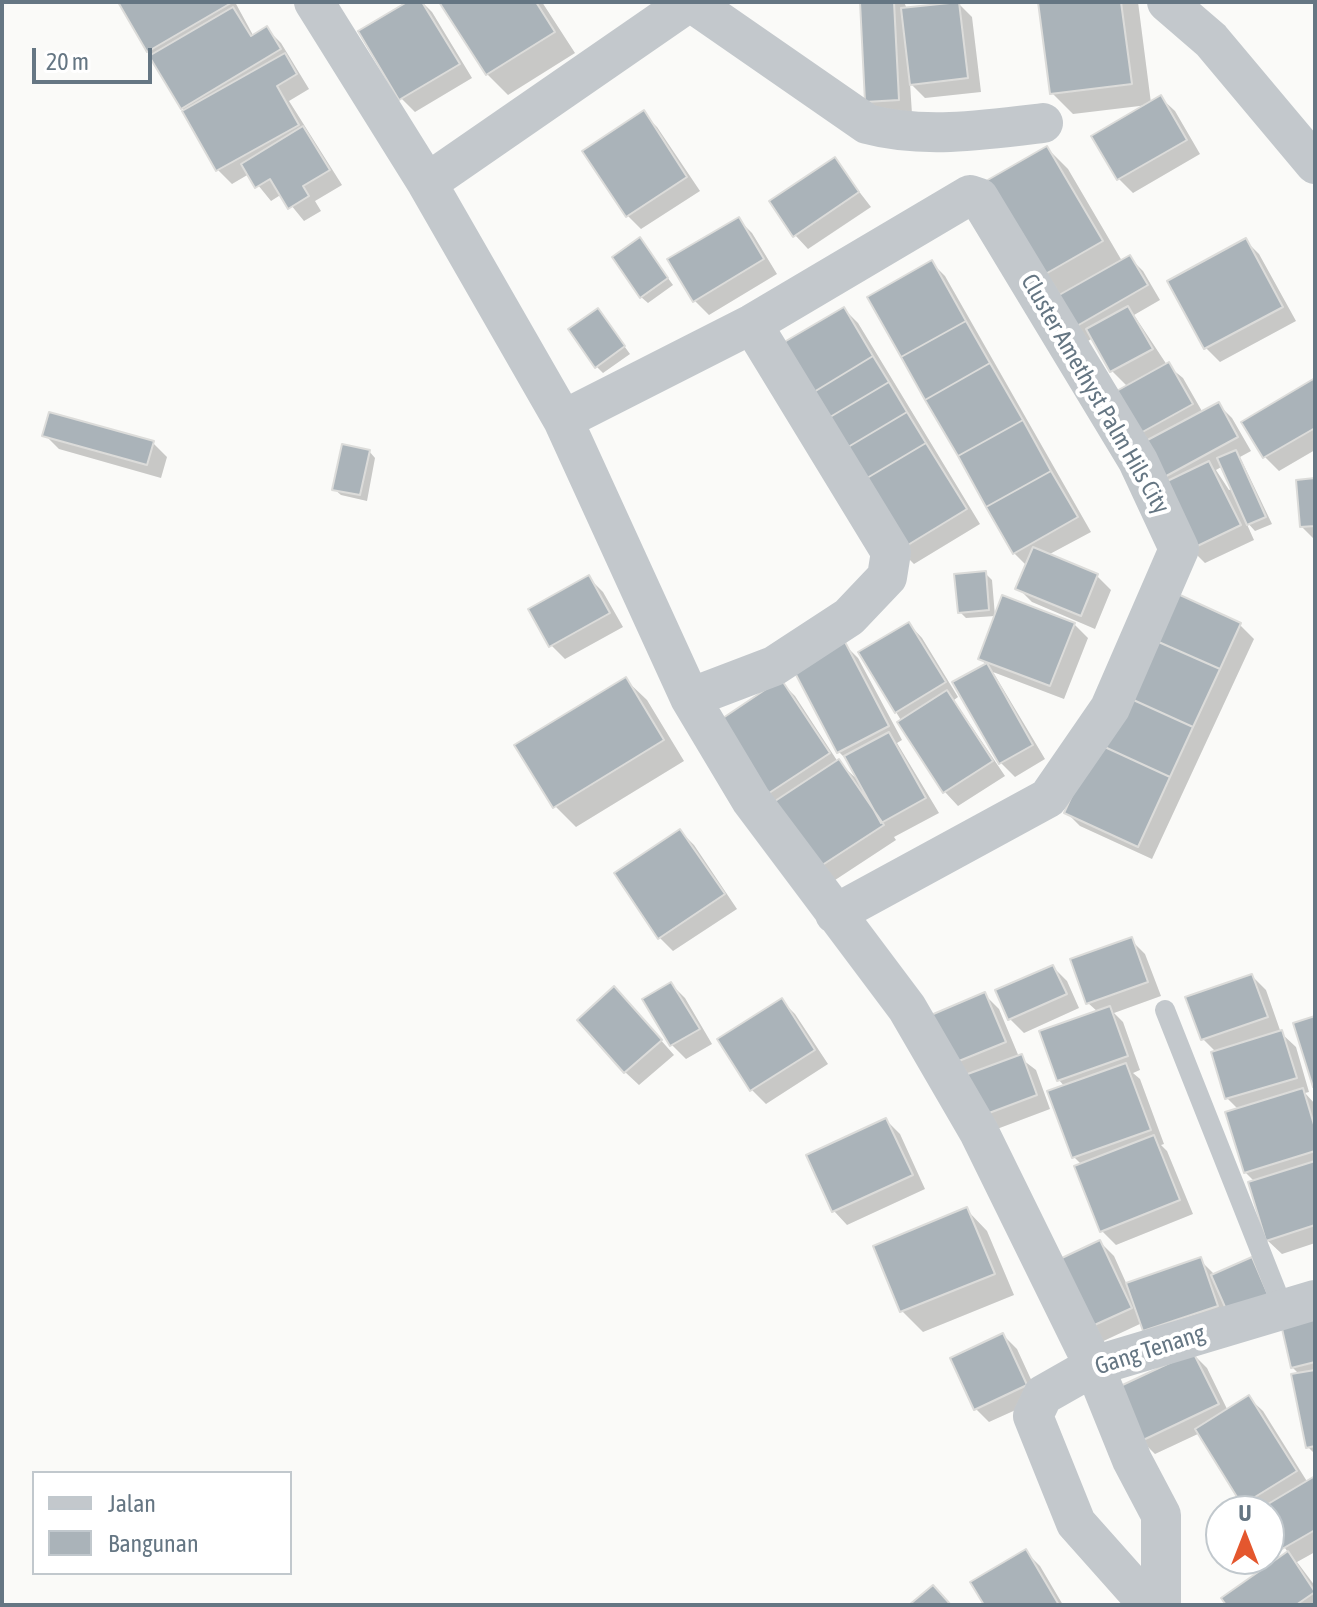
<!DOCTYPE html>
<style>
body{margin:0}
#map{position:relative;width:1317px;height:1607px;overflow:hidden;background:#fafaf8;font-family:"Asap Condensed",sans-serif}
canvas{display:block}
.frame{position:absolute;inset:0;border:4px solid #657683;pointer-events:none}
.legend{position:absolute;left:32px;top:1471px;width:260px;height:104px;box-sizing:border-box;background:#fff;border:2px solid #c1c8cd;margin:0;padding:10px 14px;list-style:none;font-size:24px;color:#657683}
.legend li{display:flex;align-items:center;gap:16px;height:40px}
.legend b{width:40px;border:2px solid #c1c8cd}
.north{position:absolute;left:1205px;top:1495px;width:80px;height:80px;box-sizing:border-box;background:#fff;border:2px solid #c1c8cd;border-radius:50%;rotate:0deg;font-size:22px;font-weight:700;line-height:32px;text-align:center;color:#657683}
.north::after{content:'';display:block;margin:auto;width:28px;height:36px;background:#e4572e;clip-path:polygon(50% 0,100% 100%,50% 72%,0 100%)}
.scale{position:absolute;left:32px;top:48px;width:120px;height:36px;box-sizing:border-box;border:4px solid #657683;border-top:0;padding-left:10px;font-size:24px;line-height:28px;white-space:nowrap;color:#657683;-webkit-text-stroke:6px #fff;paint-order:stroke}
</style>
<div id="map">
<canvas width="1317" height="1607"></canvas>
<div class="frame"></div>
<ul class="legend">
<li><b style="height:10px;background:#c3c8cc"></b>Jalan</li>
<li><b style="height:22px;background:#aab3b9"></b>Bangunan</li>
</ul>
<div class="north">U</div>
<div class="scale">20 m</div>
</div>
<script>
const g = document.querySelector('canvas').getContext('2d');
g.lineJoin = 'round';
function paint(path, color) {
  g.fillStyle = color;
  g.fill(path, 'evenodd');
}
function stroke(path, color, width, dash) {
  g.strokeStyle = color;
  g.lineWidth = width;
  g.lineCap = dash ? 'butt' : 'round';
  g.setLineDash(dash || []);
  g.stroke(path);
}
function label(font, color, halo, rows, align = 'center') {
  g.font = font + ' "Asap Condensed",sans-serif';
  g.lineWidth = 8;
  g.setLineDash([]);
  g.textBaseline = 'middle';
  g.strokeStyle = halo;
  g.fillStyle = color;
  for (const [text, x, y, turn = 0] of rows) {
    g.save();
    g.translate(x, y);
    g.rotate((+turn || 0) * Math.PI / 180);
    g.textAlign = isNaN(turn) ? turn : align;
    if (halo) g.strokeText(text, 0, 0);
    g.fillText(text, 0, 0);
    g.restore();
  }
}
paint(new Path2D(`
 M121 2H235L254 37 267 29 281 43 309 89 289 101 342 185 315 201 321 211 304 221 282 194 271 201 249 174 232 184 218 170Z
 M410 2H422L432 12 472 78 415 112 401 98Z
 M442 2H542L575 53 508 95 487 74Z
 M862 2H904L907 9 958 3 972 17 981 92 925 98 910 83 912 114 881 115 867 101Z
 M1040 2H1138L1151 103 1161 98 1175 111 1200 154 1133 193 1119 179 1148 105 1073 114 1052 93Z
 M643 113 657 127 700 191 641 229 627 215Z
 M1047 148 1068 169 1122 261 1129 257 1143 271 1160 300 1134 315 1167 365 1183 378 1203 413 1218 404 1232 418 1251 451 1240 457 1272 524 1255 531 1245 520 1254 540 1205 563 1191 549 1139 434 1128 387 1112 371 1093 338 1078 347 1036 279ZM1223 466 1233 489 1229 490 1216 470Z
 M834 159 871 207 808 249 795 235Z
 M738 219 752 233 777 274 709 315 695 301Z
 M640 240 673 285 648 303 641 297Z
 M1245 240 1259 254 1296 321 1220 362 1206 348Z
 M931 262 945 276 1091 532 1048 555 1097 576 1111 590 1095 629 1032 602 1018 588 1027 566 1014 553Z
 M844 309 858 323 980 524 914 564 900 550Z
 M598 310 630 354 603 373 596 366Z
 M1315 380V450L1279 471 1265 457Z
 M45 435 153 443 167 457 161 478 59 449Z
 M369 451 375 458 367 501 341 495 334 489Z
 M1315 480V540L1302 527Z
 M985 573 992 580 995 616 966 618 960 612Z
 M589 578 603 592 623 627 565 659 551 645Z
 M909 624 922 638 958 697 954 700 1005 776 958 806 945 792 896 712Z
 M1074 624 1088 638 1064 699 993 672 1045 759 1015 777 999 761 987 665 980 659Z
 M1240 625 1254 639 1152 859 1080 826 1066 812Z
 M844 644 858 658 902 740 897 743 939 813 894 837 896 840 826 886 764 796 781 682 795 696 838 762 858 780 849 762 839 752Z
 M626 680 647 700 684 761 576 827 555 806Z
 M680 831 694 845 737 909 673 951 659 937Z
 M1131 940 1145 954 1161 996 1114 1013 1123 1022 1140 1070 1133 1073 1140 1079 1164 1144 1161 1145 1167 1151 1193 1214 1116 1245 1102 1231 1082 1165 1074 1157 1065 1087 1059 1080 1098 1012 1088 1003Z
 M1053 967 1067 981 1079 1008 1024 1033 1010 1019Z
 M1252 976 1266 990 1281 1033 1296 1047 1309 1092 1305 1093 1315 1104V1243L1282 1254 1267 1240 1255 1182 1245 1172 1239 1110 1227 1098 1216 1052 1203 1039 1188 998Z
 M671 984 685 998 712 1044 686 1059 672 1045 645 1000Z
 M985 995 999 1009 1019 1057 1036 1070 1050 1109 997 1129 946 1066Z
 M781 1000 795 1014 828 1064 766 1104 752 1090Z
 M628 1003 674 1055 639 1085 625 1072Z
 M886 1120 900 1134 925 1189 847 1225 834 1211Z
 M967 1210 987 1231 1014 1295 923 1332 902 1311 875 1247Z
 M1100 1242 1114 1256 1127 1285 1200 1260 1215 1275 1283 1313 1158 1344 1142 1323 1095 1345Z
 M1315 1315V1454L1308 1447 1300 1375 1292 1367Z
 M1003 1335 1017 1349 1040 1399 989 1422 975 1408Z
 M1193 1354 1207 1368 1228 1411 1249 1398 1263 1411 1308 1483 1315 1479V1552L1297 1562 1315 1586V1605H1228L1289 1554 1269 1524V1511H1251L1244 1503 1200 1433 1155 1454 1141 1440Z
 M1026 1552 1040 1566 1063 1605H986Z`), '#0003');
const building = new Path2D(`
 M118 2H231V3L147 52Z
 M407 2H422L460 64 399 100 358 31Z
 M439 2H536L555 32 486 75Z
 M860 2H894L899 100 865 102Z
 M959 2 968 78 910 85 901 8Z
 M1038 2H1121L1132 84 1050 94Z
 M233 7 251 36 267 26 281 49 181 109 149 56Z
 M285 53 297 74 277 86 299 125 216 171 182 111Z
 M1161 95 1187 140 1117 180 1091 136Z
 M644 110 687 177 626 217 582 151Z
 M303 126 330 170 303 186 309 196 288 209 270 179 255 188 241 164Z
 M1047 146 1103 241 1035 280 979 185Z
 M835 157 859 192 793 237 769 201Z
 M739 217 764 259 693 302 667 259Z
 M640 237 668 278 640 298 612 257Z
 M1246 238 1283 307 1204 349 1167 281Z
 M1130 255 1148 285 1063 334 1045 303Z
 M932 260 966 321 901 357 867 297Z
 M1128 306 1153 349 1110 372 1086 329Z
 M844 307 873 356 804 398 774 348Z
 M598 308 625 346 595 368 568 329Z
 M966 321 990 363 925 400 901 357Z
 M873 356 889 382 820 423 804 398Z
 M1169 362 1193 404 1137 435 1113 393Z
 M990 363 1023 420 958 456 925 400Z
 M1315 378V428L1263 458 1241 422Z
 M889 382 907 412 838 453 820 423Z
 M1219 402 1238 437 1159 480 1140 444Z
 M49 412 154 441 147 465 42 436Z
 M907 412 926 443 857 484 838 453Z
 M1023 420 1051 471 986 507 958 456Z
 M926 443 967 509 898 551 857 484Z
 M342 444 370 450 360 495 332 490Z
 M1236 450 1266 517 1247 525 1217 458Z
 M1209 461 1241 525 1189 550 1159 485Z
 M1051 471 1078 517 1013 554 986 507Z
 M1315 478V526L1300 527 1296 480Z
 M1033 547 1098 574 1081 616 1015 589Z
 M986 571 989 610 958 613 954 574Z
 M589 575 610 613 549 647 528 609Z
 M1167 589 1241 623 1220 669 1145 636Z
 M1002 595 1075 623 1050 686 978 659Z
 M909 622 946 682 895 713 858 652Z
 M1145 636 1220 669 1193 727 1118 693Z
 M845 642 889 726 837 753 793 669Z
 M987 663 1033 745 999 764 952 682Z
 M626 677 664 740 553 808 514 745Z
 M781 679 830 753 763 797 714 724Z
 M947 690 993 761 943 793 897 722Z
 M1118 693 1193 727 1170 777 1096 743Z
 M889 732 926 798 881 823 844 756Z
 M1096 743 1170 777 1138 847 1064 813Z
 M839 759 884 825 810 873 766 807Z
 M680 829 725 894 658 939 614 873Z
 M1132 937 1148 982 1086 1004 1070 959Z
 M1053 965 1067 994 1008 1020 995 990Z
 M1252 974 1268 1017 1201 1040 1185 997Z
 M671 982 700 1029 670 1046 642 999Z
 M614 986 662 1040 624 1073 577 1020Z
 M985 992 1006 1042 944 1067 924 1018Z
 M782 998 815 1050 750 1091 717 1039Z
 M1110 1006 1128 1056 1057 1081 1039 1031Z
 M1315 1016V1086L1313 1087 1293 1023Z
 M1282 1030 1297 1078 1225 1099 1211 1052Z
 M1022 1054 1037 1095 981 1116 965 1075Z
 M1126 1063 1151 1130 1072 1158 1047 1091Z
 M1303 1088 1315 1128V1151L1244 1173 1225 1112Z
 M886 1118 913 1175 832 1212 806 1155Z
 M1154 1135 1180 1200 1100 1232 1074 1166Z
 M1315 1161V1225L1266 1241 1248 1182Z
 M967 1207 995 1274 900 1312 873 1246Z
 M1100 1240 1132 1308 1079 1332 1047 1265Z
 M1201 1257 1218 1306 1143 1331 1126 1283Z
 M1252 1257 1270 1299 1229 1316 1211 1275Z
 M1315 1313V1362L1291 1368 1280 1320Z
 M1003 1333 1027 1385 974 1410 950 1358Z
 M1193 1352 1219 1404 1139 1442 1114 1389Z
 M1315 1370V1446L1306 1448 1291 1374Z
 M1249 1395 1297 1471 1242 1505 1195 1429Z
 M1315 1476V1530L1282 1549 1269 1528V1511L1258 1510Z
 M1026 1549 1059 1605H984L970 1582Z
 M1288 1551 1315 1592 1296 1605H1226L1221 1598Z
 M933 1585 951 1605H909Z`);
paint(building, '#aab3b9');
stroke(building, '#dcdcda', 2);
stroke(new Path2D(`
 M1165 1010 1283 1308`), '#c3c8cc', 20);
stroke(new Path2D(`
 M314 2 427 183
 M689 2 427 183 563 420 690 698 751 800 907 1008 979 1132 1094 1366 1132 1460 1161 1515V1605
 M691 2 867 124C922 139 986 130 1043 123
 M1167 2 1211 40 1315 164
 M563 420 752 324 970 195 979 198 1138 461 1179 549 1110 708 1048 798 835 914
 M690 698 774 666 849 617 887 577 891 552 752 324
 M1149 1605 1076 1523 1033 1416 1043 1395 1094 1366 1315 1300`), '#c3c8cc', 40);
label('24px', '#657683', '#fff', [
 ["Cluster Amethyst Palm Hils City",1095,394,60],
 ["Gang Tenang",1150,1350,-18]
]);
</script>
